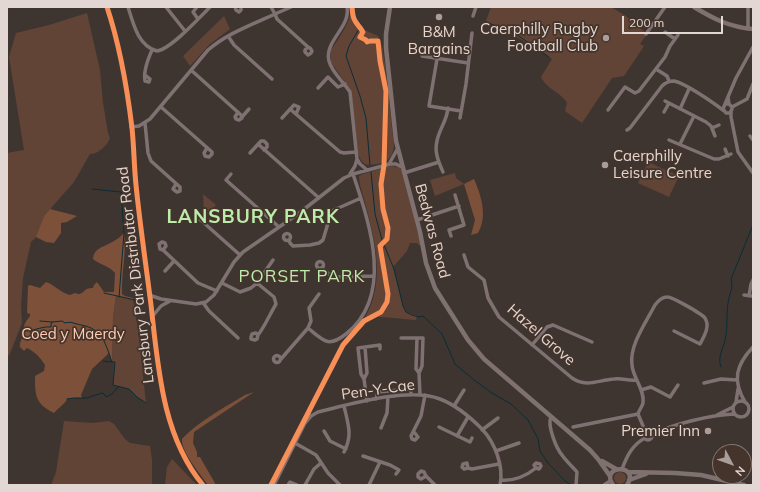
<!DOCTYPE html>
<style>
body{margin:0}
#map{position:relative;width:760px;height:492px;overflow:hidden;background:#3e3531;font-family:Mulish,sans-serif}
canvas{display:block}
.frame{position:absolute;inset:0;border:8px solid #e2d7d2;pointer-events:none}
.north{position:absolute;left:712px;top:444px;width:40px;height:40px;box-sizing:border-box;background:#44342b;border:1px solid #83756e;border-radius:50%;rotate:131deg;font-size:11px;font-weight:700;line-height:16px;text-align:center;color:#e2d7d2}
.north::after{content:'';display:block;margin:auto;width:14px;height:18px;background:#a99e9a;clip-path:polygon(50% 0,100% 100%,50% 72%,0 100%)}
.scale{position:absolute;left:622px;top:16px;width:101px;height:18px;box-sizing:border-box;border:2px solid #e2d7d2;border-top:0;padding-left:5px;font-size:12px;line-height:14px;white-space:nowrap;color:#e2d7d2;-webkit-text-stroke:3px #44342b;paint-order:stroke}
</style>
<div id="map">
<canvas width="760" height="492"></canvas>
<div class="frame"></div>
<div class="north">N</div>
<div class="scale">200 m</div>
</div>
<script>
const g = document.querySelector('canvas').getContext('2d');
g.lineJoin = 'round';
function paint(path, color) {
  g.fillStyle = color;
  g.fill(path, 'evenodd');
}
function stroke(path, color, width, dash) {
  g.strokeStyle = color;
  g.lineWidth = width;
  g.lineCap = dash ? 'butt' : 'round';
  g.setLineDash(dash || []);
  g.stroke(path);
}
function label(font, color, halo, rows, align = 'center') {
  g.font = font + ' Mulish,sans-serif';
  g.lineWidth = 3.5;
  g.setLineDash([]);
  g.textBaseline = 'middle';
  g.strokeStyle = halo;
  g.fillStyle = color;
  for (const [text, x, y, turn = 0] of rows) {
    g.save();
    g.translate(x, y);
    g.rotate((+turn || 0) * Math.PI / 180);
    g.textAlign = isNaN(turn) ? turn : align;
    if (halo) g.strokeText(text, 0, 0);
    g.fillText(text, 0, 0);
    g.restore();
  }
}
paint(new Path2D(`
 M349 7H351C352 22 353 21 361 32L367 31 378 36 382 46 385 64 394 147C392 158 387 162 377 164 365 166 362 165 358 153L351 91 331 62V50C337 41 355 17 349 7Z
 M491 7H611L626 16 647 34 640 44 644 46 624 76 612 78 582 123 565 111 567 103C560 91 547 90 541 77L552 59C535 47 518 37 500 28 495 25 492 23 486 21Z
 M87 13 100 70 103 103 108 133 110 138C107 146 98 154 90 154L74 182 44 216 37 236 31 242 23 278 21 306 22 323 9 356 7 354V153L24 150 9 57 16 33 49 25Z
 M224 16 230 29 210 44 190 66 183 56Z
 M648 162 679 176 669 197 638 183Z
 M390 166 399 167 402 170 420 241V246L417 243H410L407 251 393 267 403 306 406 312 417 316 416 320C398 319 382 315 365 318 385 282 376 245 366 206 364 197 359 186 359 176L363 174Z
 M455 173 456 178 464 184 435 196 430 180Z
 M203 194 216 205 207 216 204 213Z
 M116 296 133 300 138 330 146 403 137 397 129 389 113 385 114 363 112 362 113 317Z
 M64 421 93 423 109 421 114 424 125 439 130 443 150 446 152 459V485H51L56 472Z
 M172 459 197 485H165L167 467Z
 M614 478a6 6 0 1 1 12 0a6 6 0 1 1-12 0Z`), '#614435');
paint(new Path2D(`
 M474 179C481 195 488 216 478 233L471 235 475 220 464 184Z
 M50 209 77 216 67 222 61 223V233L54 243 46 242 36 237 44 216Z
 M124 233C127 253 121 273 122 294L125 296 133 298V300L116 296 113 317 112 362 109 353 92 369 81 395 82 398H74L67 399C66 403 58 408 54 413 35 404 35 395 35 376L44 371 45 365C40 357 35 352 27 348L24 351 20 347C19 342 23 339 23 334 24 324 24 324 30 316V314L27 313 28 286 30 285 40 288 46 282C53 284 61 293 70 295L75 293C81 296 82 292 87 289 89 288 91 288 93 288L94 285 97 282 104 292H114L115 273C108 265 100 265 93 259 94 247 105 247 114 241 118 239 121 236 124 233Z
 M254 392 194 432 193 443 197 452V457H200L216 485H208C201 475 181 452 182 439 198 422 220 410 240 398L245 395Z`), '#7d5039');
stroke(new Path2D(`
 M485 24C507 24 531 45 549 57
 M359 29 349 46 346 56 360 96 366 118 370 165
 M371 172 375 214 382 240 394 269 403 306 406 312 412 315 419 317 423 316 442 334 455 364 474 380 492 393 511 404 528 420 538 439 540 451 548 463 565 481 571 485
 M92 189 121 192 124 233 119 297
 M104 293 135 300
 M40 321 52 322
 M27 331C36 330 44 326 51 327V324L52 322 62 321 65 323C71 321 75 324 81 325 103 329 105 343 112 362H115L113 385 129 389 137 397 146 403
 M103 361 112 362
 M721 367C717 358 723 349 725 340 728 328 726 315 728 303 729 294 734 288 731 279L753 225
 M67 399 74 398H87L102 393 104 394 106 397 112 394 118 387`), '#092d37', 1);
stroke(new Path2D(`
 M744 474 753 461
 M737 485 743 476`), '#092d37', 6);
stroke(new Path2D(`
 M107 7C120 46 127 87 132 128 134 147 134 166 136 185 140 225 146 265 151 305 158 366 162 436 203 485
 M128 7C133 23 138 46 157 51 171 49 199 18 210 7
 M166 7 185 31
 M197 7 193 12 198 19
 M235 7 236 10 239 12 241 10V7
 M271 7 275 14 291 7
 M347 7C351 27 324 41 329 61 332 73 344 82 350 92L357 159 355 166 350 174
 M473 16 476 7
 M748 29V7
 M665 32 675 39
 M646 34 665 7
 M228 36 234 45 272 79
 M422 56 468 63
 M437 59 429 106 461 111
 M656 69 667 76 669 81
 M191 70 241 115 242 118 239 120 236 119 235 117 238 112
 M145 75 150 79 149 82 145 81C143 71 148 59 152 50
 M318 88 328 77 338 87 345 84
 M728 97 729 104 732 107V109L730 113H726L723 109 725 104H729
 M665 101 706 122 711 126 715 136
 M725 104 736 78 753 47
 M161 107 212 152V154L209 157 205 156 204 153 207 148
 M732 107 747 99 753 84
 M290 109 340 152 344 153 356 152
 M680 109 689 89
 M608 110 625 87 635 93 639 91 665 57 670 46 678 35
 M731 111V117L738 152 753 173
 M664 112 669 103
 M242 117 249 109
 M282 118 294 105 299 107 296 114
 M460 118 466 84 472 33
 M145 123 148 153 151 161 180 187V191L177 192 173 189 176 184
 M131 127 139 126 150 119 208 50C228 33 251 25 275 14L277 19 308 47 305 50V52L308 55 311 53 312 51 310 48 308 47
 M712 128 719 125
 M627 130 630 128 662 86C665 83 669 81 674 81 685 83 714 103 724 111
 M750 136 753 140
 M669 140 714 159H719L731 154
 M258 144 319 198
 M680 144 694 116
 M725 149 728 156
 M250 153 261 141H264L267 144V147L264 150
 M357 159 360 164 367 170
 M389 164 398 148
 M443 172C439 163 434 152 437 141 439 129 447 121 448 108
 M404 173 439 162
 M231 174 226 180 279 227
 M195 215 240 255
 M417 220 459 206
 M283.5 237a3.5 3.5 0 1 1 7 0a3.5 3.5 0 1 1-7 0Z
 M451 236 449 230 464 225 455 195
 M289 240 290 243 293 246 310 245 319 243 323 240 331 213 334 210 361 198
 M163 250 166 246 165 243 162 242 159 244 160 249 163 250 198 283 217 291
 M464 255 468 267 484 280 488 298 499 317 572 378C587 388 598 380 614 379 622 378 629 381 636 380
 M316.5 265a3.5 3.5 0 1 1 7 0a3.5 3.5 0 1 1-7 0Z
 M321 268 333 277 374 276
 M165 271 174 261
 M222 283 240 292 251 288 257 283 274 297 276 304C270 314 265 326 258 335L256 333 252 334 251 337V339L255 340 257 339 258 335
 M257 283 273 260
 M149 295 161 299 196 304 206 302 214 295 234 262 243 252 298 214 344 178 353 174 390 164H396L402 167
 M744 295 752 296
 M749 296 751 284 753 280
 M204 304 209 311 238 338
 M152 317 161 306 170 301
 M308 328C324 341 328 348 346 334 395 295 369 222 353 174
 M401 338H417
 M532 345 547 327 553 325 592 342
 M273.5 359a3.5 3.5 0 1 1 7 0a3.5 3.5 0 1 1-7 0Z
 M281 359 308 328 311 321 309 308 319 294
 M419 373 422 366 423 338H417L416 369 419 373 420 395
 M364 379 367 373 365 347
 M704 383 721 379 737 380
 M641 390 651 387 670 397 678 385
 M376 399 378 392 409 389 411 391V395
 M733 409a8 8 0 1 1 16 0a8 8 0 1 1-16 0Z
 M367 401 364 379 361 374 358 348 380 345V349
 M736 402 738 389
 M745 402C732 380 736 365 753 347
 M344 406C348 424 353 435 344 452
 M454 406 464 390
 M717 415 733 407
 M551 417C547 425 556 448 562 455 566 461 572 466 577 472L576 485
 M439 427 470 442 472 438
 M573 427 638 414
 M381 428 387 413 388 397
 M482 430 498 418
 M324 431 330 441 346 449
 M414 432 418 437 415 440 412 439 411 436 421 416 425 395
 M644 436a4 4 0 1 1 8 0a4 4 0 1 1-8 0Z
 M646 433 638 414C639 410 642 407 643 403 645 390 633 378 632 365 629 346 646 322 655 305 658 301 662 297 667 297 671 296 702 314 705 318 706 320 707 322 707 324 708 331 703 338 700 344L674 331
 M651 435C672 424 711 415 734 414
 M457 436 468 417
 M295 443 316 455 328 473 340 485
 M496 451 519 443
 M363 456 390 465 399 470 396 474
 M468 468 467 463 463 464 462 467 464 469 468 468 472 469 499 464
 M622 469C627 456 632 445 645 438
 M426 476 421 479 418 477V474L421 471 424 472 426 476 435 485
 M501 480C513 481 526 476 536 468L539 469 541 466 540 464 536 463 534 465 536 468
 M274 485 305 423 311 416 318 412C351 404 408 387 440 399 456 405 470 417 482 429 495 443 504 466 500 485
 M288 485 290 482 297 485
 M305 485 314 469 321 463
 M369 485 380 462
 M604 485 610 481`), '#7f7171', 3.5);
stroke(new Path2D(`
 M390 7 386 34V48L396 141 420 232 426 263 435 288 468 340 484 359 590 450 598 459 610 476
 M694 7C714 19 729 27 753 29
 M602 461 616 469
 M628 472 675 473 701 475 744 485
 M629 480 646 474
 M613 485C599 464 641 464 627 485`), '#7e7170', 4.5);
stroke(new Path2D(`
 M107 7C120 46 127 87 132 128 134 147 134 166 136 185 140 225 146 265 151 305 158 366 162 436 203 485
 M271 485 343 345 364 321 381 312 387 302 388 294 380 246 387 239 388 228 383 209 381 184 384 165 386 91 380 61 378 41H370L367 42 366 40 360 37 363 32C356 21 353 23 352 7`), '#f78f57', 5);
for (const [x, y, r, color] of [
 [439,17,4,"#a99e9a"],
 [606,38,4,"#a99e9a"],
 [605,165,4,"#a99e9a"],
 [708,431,4,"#a99e9a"]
]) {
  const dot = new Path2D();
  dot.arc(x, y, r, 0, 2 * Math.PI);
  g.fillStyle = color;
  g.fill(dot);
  stroke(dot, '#44342b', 1.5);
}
label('15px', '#e2d7d2', '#44342b', [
 ["Caerphilly Rugby",598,29],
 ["Football Club",598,46],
 ["B&M",439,32,"center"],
 ["Bargains",439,49,"center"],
 ["Caerphilly",613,156,"left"],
 ["Leisure Centre",613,173,"left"],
 ["Premier Inn",700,431]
], 'right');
label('15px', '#e2d7d2', '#44342b', [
 ["Bedwas Road",432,231,75],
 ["Lansbury Park Distributor Road",136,275,-97],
 ["Hazel Grove",541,335,41],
 ["Pen-Y-Cae",378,390,-8]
]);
label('15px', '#ffcdb5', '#44342b', [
 ["Coed y Maerdy",73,334]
]);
g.letterSpacing = '1px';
label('17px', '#bcecab', '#44342b', [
 ["PORSET PARK",302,277]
]);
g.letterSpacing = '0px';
g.letterSpacing = '1px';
label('bold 19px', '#bcecab', '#44342b', [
 ["LANSBURY PARK",253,217]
]);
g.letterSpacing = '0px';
</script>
